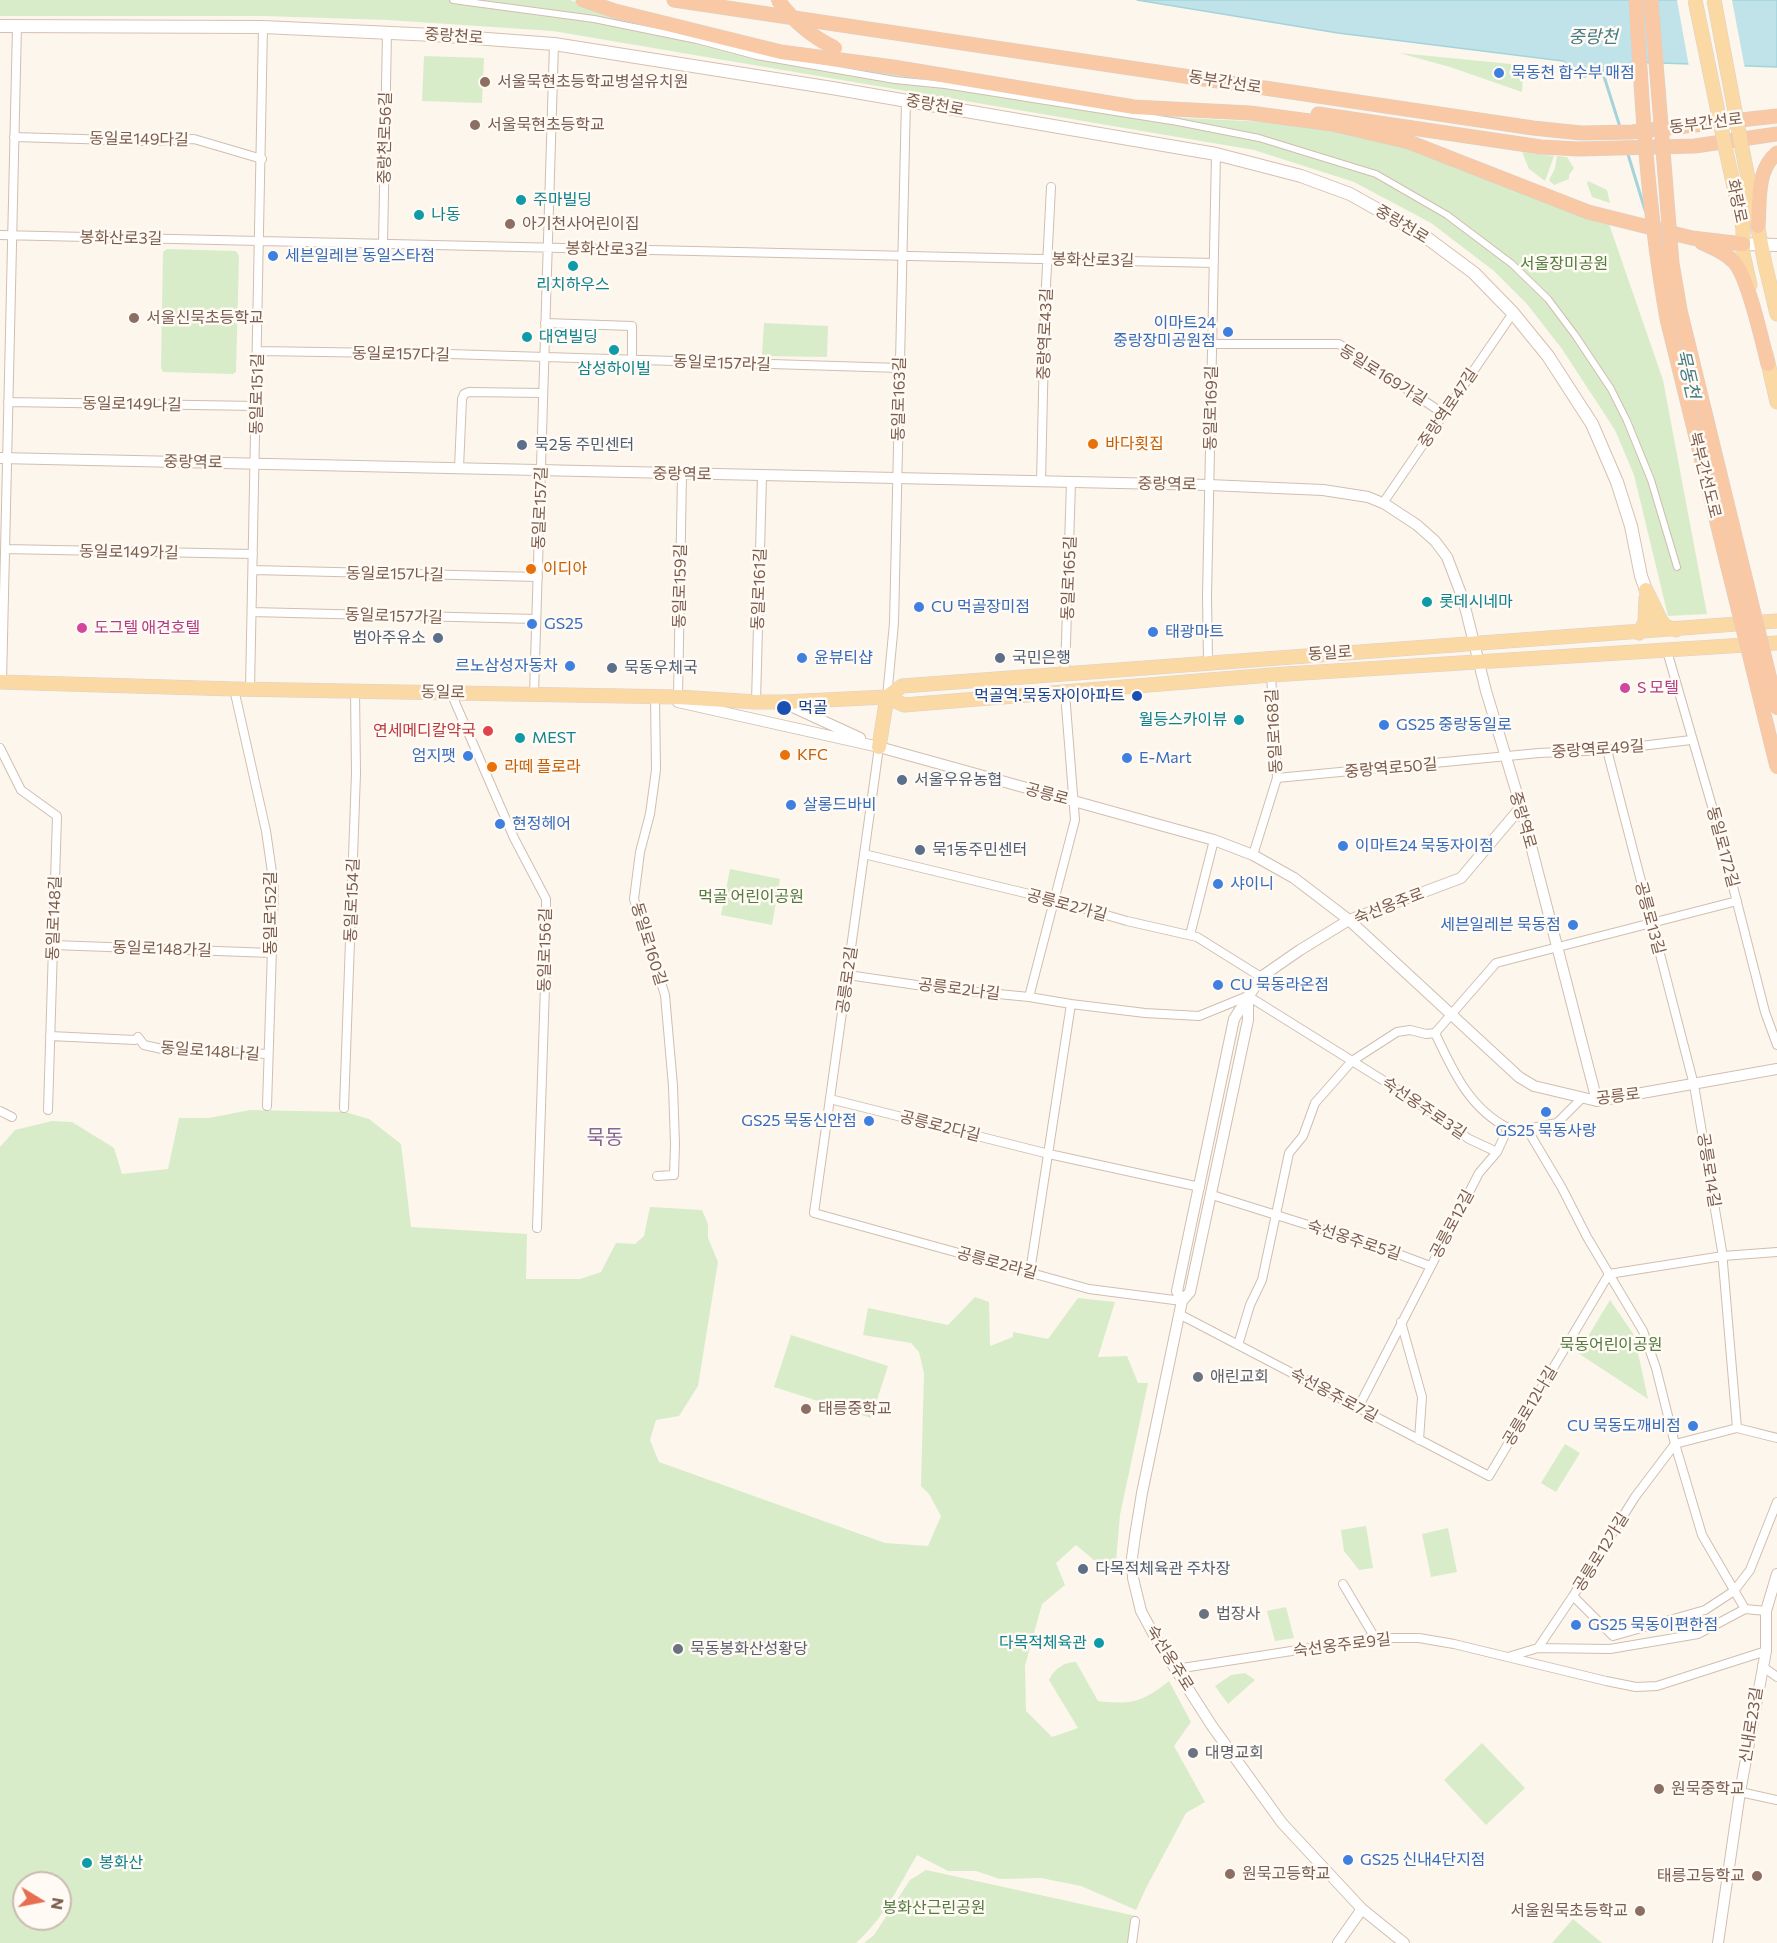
<!DOCTYPE html>
<meta charset="utf-8">
<style>
body{margin:0}
#map{position:relative;width:1777px;height:1943px;overflow:hidden;background:#fdf6ec;font-family:Commissioner,sans-serif}
canvas{display:block}
.north{position:absolute;left:12px;top:1871px;width:60px;height:60px;box-sizing:border-box;background:#fffaf3;border:2px solid #cabbb1;border-radius:50%;rotate:100deg;font-size:16px;font-weight:700;line-height:24px;text-align:center;color:#7a5c4d}
.north::after{content:'';display:block;margin:auto;width:21px;height:27px;background:#e76f51;clip-path:polygon(50% 0,100% 100%,50% 72%,0 100%)}
</style>
<div id="map">
<canvas width="1777" height="1943"></canvas>
<div class="north">N</div>
</div>
<script>
const g = document.querySelector('canvas').getContext('2d');
g.lineJoin = 'round';
function paint(path, color) {
  g.fillStyle = color;
  g.fill(path, 'evenodd');
}
function stroke(path, color, width, dash) {
  g.strokeStyle = color;
  g.lineWidth = width;
  g.lineCap = dash ? 'butt' : 'round';
  g.setLineDash(dash || []);
  g.stroke(path);
}
function label(font, color, halo, rows, align = 'center') {
  g.font = font + ' Commissioner,"Noto Sans KR",sans-serif';
  g.lineWidth = 5;
  g.setLineDash([]);
  g.textBaseline = 'middle';
  g.strokeStyle = halo;
  g.fillStyle = color;
  for (const [text, x, y, turn = 0] of rows) {
    g.save();
    g.translate(x, y);
    g.rotate((+turn || 0) * Math.PI / 180);
    g.textAlign = isNaN(turn) ? turn : align;
    if (halo) g.strokeText(text, 0, 0);
    g.fillText(text, 0, 0);
    g.restore();
  }
}
paint(new Path2D(`
 M0 0H570L614 14 797 59 1089 105 1184 118 1267 122 1366 136 1401 144 1608 221 1663 380 1707 614 1668 616 1634 475 1615 430 1562 349 1527 304 1494 271 1431 223 1354 182 1254 150 553 31 388 20 264 16H0Z
 M1399 53 1511 64 1523 73 1522 92 1450 67Z
 M424 56 484 58 482 103 422 101Z
 M1522 152 1554 156 1545 181 1529 169Z
 M1557 156 1567 157 1574 168 1569 175V179L1554 185 1549 180 1555 168Z
 M1588 181 1607 190 1610 203 1592 197 1587 183Z
 M167 249 236 251 239 256 236 372 233 374 163 372 161 368 163 252Z
 M764 323 828 326 827 357 762 356Z
 M730 869 780 879 772 925 721 915Z
 M250 1110 345 1112 369 1119 401 1144 411 1227 527 1234 526 1279H580L601 1272 616 1243 635 1244 644 1236 650 1207 702 1210 708 1224V1238L718 1262 698 1386 679 1416 656 1420 650 1440 659 1462 885 1543 928 1546 941 1516 929 1494 921 1486 924 1373 919 1352 911 1343 863 1335 868 1308 948 1325 975 1297 989 1302 990 1346 1013 1337V1332L1048 1339 1078 1298 1115 1302 1098 1357 1127 1356 1138 1383H1148L1120 1515 1115 1574 1108 1572 1076 1545 1056 1563 1065 1585 1042 1604 1025 1666 1026 1711 1052 1737 1078 1728 1049 1680C1054 1669 1064 1662 1076 1662L1098 1701C1131 1705 1143 1702 1169 1681L1191 1722 1174 1746 1205 1802 1186 1813 1146 1888 1136 1910 1081 1886 1041 1878 1000 1879 976 1871H948L917 1855C898 1887 884 1918 856 1943H0V1147L15 1130 52 1121 72 1122 114 1148 122 1174 168 1169 179 1118H209ZM24 1883H60V1919H24Z
 M1610 1300 1634 1335 1648 1399 1578 1353Z
 M791 1335 888 1366 871 1418 774 1387Z
 M1565 1444 1580 1453 1556 1492 1541 1483Z
 M1366 1526 1373 1568 1359 1570 1344 1551 1341 1530Z
 M1448 1528 1457 1572 1431 1577 1422 1534Z
 M1286 1607 1294 1638 1275 1641 1267 1611Z
 M1245 1673 1255 1680 1228 1704 1215 1686 1231 1675Z
 M1482 1743 1525 1788 1486 1825 1444 1780Z
 M926 1870 1136 1916 1132 1943H864L874 1935 910 1880Z
 M1573 1919 1602 1943H1552Z`), '#d8ecc9');
const water = new Path2D(`
 M1137 0H1777V67L1632 62 1618 70 1584 77 1563 61 1338 33Z`);
paint(water, '#bfe3e8');
stroke(water, '#a5d3da', 1.5);
paint(new Path2D(`
 M1677 0H1732L1745 69 1689 67Z`), '#fdf6ec');
stroke(new Path2D(`
 M1602 70 1620 127
 M1627 151 1645 210
 M1670 297 1674 311
 M1676 324 1712 475`), '#a5d3da', 3);
const pedestrian = new Path2D(`
 M453 0 594 19 697 40 757 56 895 80 945 85 1178 122 1259 138 1376 174 1447 215 1512 264 1548 299 1575 335 1611 389 1627 421 1651 480 1677 567`);
const minor = new Path2D(`
 M14 137 148 141 194 139 262 159
 M0 235 1214 263
 M383 244 387 32
 M545 323 632 326V360
 M1212 344H1339L1444 414
 M258 351 449 354 900 368
 M8 402 256 406
 M459 468 462 399 464 394 469 392 543 393
 M1041 482 1045 305 1051 187
 M1383 503 1513 313
 M5 549 253 554
 M253 570 538 577
 M252 612 536 619
 M1667 651 1716 820 1765 1012 1777 1045
 M1208 662 1207 596 1216 154
 M1065 674 1071 482
 M2 682 17 26
 M234 689 266 831 274 886 267 1106
 M250 689 263 27
 M451 693 514 838 546 899V956L537 1228
 M534 694 554 44
 M655 696 656 770 650 814 640 852 634 899 665 995 673 1086 675 1144 674 1175 657 1176
 M678 697 682 475
 M887 697 894 623 906 100
 M756 702 762 476
 M879 747 814 1213 1089 1289 1182 1301
 M0 748 21 790 57 816 48 1110
 M1607 750 1694 1085 1722 1251 1737 1428
 M1277 778 1539 753 1607 750 1691 740
 M864 854 1054 900 1127 921 1197 937 1261 977
 M1253 855 1277 778 1271 675
 M1190 935 1214 840
 M53 945 272 953
 M848 975 937 988 1029 997 1071 1004 1145 1013 1199 1016 1248 996 1405 1094 1469 1139 1497 1152
 M1029 997 1075 820 1065 693
 M1435 1033C1453 1071 1469 1108 1508 1128
 M50 1036 135 1040 138 1037 144 1045 162 1049 268 1054
 M830 1099 1049 1154 1200 1187
 M344 1108 356 773 355 691
 M0 1111 12 1117
 M1527 1129 1562 1188 1587 1237 1643 1331 1656 1368 1675 1444 1702 1535 1745 1609 1766 1611
 M1212 1195 1382 1248 1430 1266
 M1030 1272 1071 1004
 M1179 1314 1489 1476 1609 1274 1723 1256 1777 1252
 M1401 1322 1422 1397 1419 1440
 M1238 1345 1250 1305 1262 1280 1289 1153 1303 1136 1315 1103 1352 1061 1397 1032 1410 1030 1426 1034 1435 1033 1496 963 1737 901
 M1358 1408 1479 1173 1497 1152 1508 1128 1527 1129 1557 1123 1582 1098
 M1343 1584 1375 1638
 M1573 1596 1613 1636 1705 1610 1734 1591 1750 1570 1777 1502
 M1538 1648 1610 1649 1698 1634 1745 1609
 M1508 1657 1538 1648 1573 1596 1635 1497 1675 1444 1737 1428 1777 1438
 M1762 1666 1777 1677
 M1176 1669 1375 1638H1419L1454 1644 1606 1681 1636 1687 1657 1686 1766 1651
 M1740 1792 1777 1800
 M1132 1943 1135 1921`);
const tertiary = new Path2D(`
 M0 458 1209 485 1323 490 1368 497 1385 504 1417 525 1435 541 1447 557 1463 599 1486 691 1521 807 1597 1101
 M678 702 879 747 1214 840 1253 855 1294 878 1349 920 1519 1077 1534 1086 1597 1101 1777 1069
 M784 703 860 738
 M1248 996V1020L1190 1292 1182 1301 1142 1493 1135 1536 1132 1558 1133 1578 1141 1611 1155 1637 1212 1726 1282 1823 1362 1909 1404 1943
 M1182 1301 1177 1291 1234 1019 1261 977 1300 950 1349 920 1461 878 1521 807
 M1338 1943 1362 1909
 M1718 1943 1740 1792 1766 1651V1611L1777 1574`);
const secondary = new Path2D(`
 M0 26 263 27 434 35 554 44 832 88 1216 154 1301 176 1350 194 1423 235 1474 273 1513 313 1548 356 1592 424 1617 482 1631 526 1641 576 1646 590
 M1743 244 1777 245`);
const primary = new Path2D(`
 M1741 143 1765 264 1777 314
 M1725 146 1743 228V254L1750 285
 M1766 354 1777 402
 M1646 590 1661 621 1665 626 1676 630
 M1639 633 1645 622 1646 598
 M0 682 234 689 678 697 756 702H784L887 697 904 705 1271 675 1777 643
 M887 697 902 686 1777 621
 M879 747 887 697`);
const trunk = new Path2D(`
 M583 0 615 11 781 52 893 67 1134 107 1250 113 1332 124 1409 142 1588 212 1692 238 1743 244
 M674 0 1533 128 1581 133 1632 132 1777 116
 M1318 114 1541 147 1579 149 1695 146 1777 134
 M1758 226C1760 201 1756 170 1777 153
 M1702 243C1713 248 1725 252 1734 262 1748 276 1762 341 1768 364`);
stroke(pedestrian, '#d1beb0', 8);
stroke(minor, '#d1beb0', 10);
stroke(tertiary, '#d1beb0', 12);
stroke(secondary, '#d6c0b0', 14);
stroke(primary, '#dad1cd', 15);
stroke(trunk, '#dad1cd', 15);
stroke(pedestrian, '#fff', 6);
stroke(minor, '#fff', 8);
stroke(tertiary, '#fff', 10);
stroke(secondary, '#fff', 12);
stroke(primary, '#fbd9a5', 14);
stroke(trunk, '#f9c8a4', 14);
const primaryBridge = new Path2D(`
 M1695 0 1725 146
 M1714 0 1741 143`);
const trunkBridge = new Path2D(`
 M778 0C793 21 812 37 835 48
 M1636 0C1642 107 1648 213 1667 319L1777 767
 M1651 0 1672 263 1680 310 1777 708`);
stroke(primaryBridge, '#dad1cd', 15, []);
stroke(trunkBridge, '#dad1cd', 15, []);
stroke(primaryBridge, '#fbd9a5', 14);
stroke(trunkBridge, '#f9c8a4', 14);
for (const [x, y, r, color] of [
 [1499,73,6,"#3f7fe0"],
 [485,82,6,"#8d6e63"],
 [475,125,6,"#8d6e63"],
 [521,200,6,"#0f9aa8"],
 [419,215,6,"#0f9aa8"],
 [510,224,6,"#8d6e63"],
 [273,256,6,"#3f7fe0"],
 [573,266,6,"#0f9aa8"],
 [134,318,6,"#8d6e63"],
 [1228,332,6,"#3f7fe0"],
 [527,337,6,"#0f9aa8"],
 [614,350,6,"#0f9aa8"],
 [1093,444,6,"#e8710a"],
 [522,445,6,"#5c6f8a"],
 [531,569,6,"#e8710a"],
 [1427,602,6,"#0f9aa8"],
 [919,607,6,"#3f7fe0"],
 [532,624,6,"#3f7fe0"],
 [82,628,6,"#d1479c"],
 [1153,632,6,"#3f7fe0"],
 [438,638,6,"#5c6f8a"],
 [802,658,6,"#3f7fe0"],
 [1000,658,6,"#5c6f8a"],
 [570,666,6,"#3f7fe0"],
 [612,668,6,"#5c6f8a"],
 [1625,688,6,"#d1479c"],
 [1137,696,6,"#1a4fb4"],
 [784,708,8,"#1a4fb4"],
 [1239,720,6,"#0f9aa8"],
 [1384,725,6,"#3f7fe0"],
 [488,731,6,"#e0444e"],
 [520,738,6,"#0f9aa8"],
 [785,755,6,"#e8710a"],
 [468,756,6,"#3f7fe0"],
 [1127,758,6,"#3f7fe0"],
 [492,767,6,"#e8710a"],
 [902,780,6,"#5c6f8a"],
 [791,805,6,"#3f7fe0"],
 [500,824,6,"#3f7fe0"],
 [1343,846,6,"#3f7fe0"],
 [920,850,6,"#5c6f8a"],
 [1218,884,6,"#3f7fe0"],
 [1573,925,6,"#3f7fe0"],
 [1218,985,6,"#3f7fe0"],
 [1546,1112,6,"#3f7fe0"],
 [869,1121,6,"#3f7fe0"],
 [1198,1377,6,"#6b7280"],
 [806,1409,6,"#8d6e63"],
 [1693,1426,6,"#3f7fe0"],
 [1083,1569,6,"#5c6f8a"],
 [1204,1614,6,"#6b7280"],
 [1576,1625,6,"#3f7fe0"],
 [1099,1643,6,"#0f9aa8"],
 [678,1649,6,"#6b7280"],
 [1193,1753,6,"#6b7280"],
 [1659,1789,6,"#8d6e63"],
 [1348,1860,6,"#3f7fe0"],
 [87,1863,6,"#0f9aa8"],
 [1230,1874,6,"#8d6e63"],
 [1757,1876,6,"#8d6e63"],
 [1640,1911,6,"#8d6e63"]
]) {
  const dot = new Path2D();
  dot.arc(x, y, r, 0, 2 * Math.PI);
  g.fillStyle = color;
  g.fill(dot);
  stroke(dot, '#fffaf3', 2);
}
label('16px', '#7a5c4d', '#fffaf3', [
 ["중랑천로",454,36,4],
 ["동부간선로",1225,82,9],
 ["중랑천로",935,105,10],
 ["동부간선로",1706,123,-7],
 ["중랑천로56길",385,138,-89],
 ["동일로149다길",139,139,1],
 ["화랑로",1737,201,78],
 ["중랑천로",1402,224,31],
 ["봉화산로3길",121,238,1],
 ["봉화산로3길",607,249,1],
 ["봉화산로3길",1093,260,1],
 ["중랑역로43길",1045,334,-88],
 ["동일로157다길",401,354,1],
 ["동일로157라길",722,363,2],
 ["동일로169가길",1383,375,32],
 ["동일로151길",257,394,-89],
 ["동일로163길",899,399,-89],
 ["동일로149나길",132,404,1],
 ["동일로169길",1211,408,-89],
 ["중랑역로47길",1448,408,-56],
 ["중랑역로",193,462,1],
 ["중랑역로",682,474,1],
 ["북부간선도로",1705,475,76],
 ["중랑역로",1167,484,1],
 ["동일로157길",540,508,-88],
 ["동일로149가길",129,552,1],
 ["동일로157나길",395,574,1],
 ["동일로165길",1069,578,-88],
 ["동일로159길",680,586,-89],
 ["동일로161길",759,589,-88],
 ["동일로157가길",394,616,2],
 ["동일로",1330,653,-4],
 ["동일로",443,692,1],
 ["동일로168길",1274,731,-93],
 ["중랑역로49길",1598,749,-4],
 ["중랑역로50길",1391,768,-5],
 ["공릉로",1047,794,15],
 ["중랑역로",1523,820,74],
 ["동일로172길",1723,847,75],
 ["동일로154길",352,900,-88],
 ["공릉로2가길",1067,905,15],
 ["숙선옹주로",1389,906,-21],
 ["동일로152길",271,913,-90],
 ["동일로148길",54,918,-88],
 ["공릉로13길",1650,918,75],
 ["동일로160길",649,944,73],
 ["동일로148가길",162,949,2],
 ["동일로156길",545,950,-89],
 ["공릉로2길",847,980,-82],
 ["공릉로2나길",959,989,7],
 ["동일로148나길",210,1051,4],
 ["공릉로",1618,1096,-7],
 ["숙선옹주로3길",1424,1108,34],
 ["공릉로2다길",940,1126,14],
 ["공릉로14길",1709,1170,81],
 ["공릉로12길",1452,1224,-62],
 ["숙선옹주로5길",1354,1240,18],
 ["공릉로2라길",997,1263,15],
 ["숙선옹주로7길",1334,1395,28],
 ["공릉로12나길",1530,1406,-59],
 ["공릉로12가길",1601,1552,-58],
 ["숙선옹주로9길",1342,1645,-7],
 ["숙선옹주로",1170,1658,58],
 ["신내로23길",1751,1725,-81]
]);
label('16px', '#366cbe', '#fffaf3', [
 ["묵동천 합수부 매점",1511,73],
 ["세븐일레븐 동일스타점",285,256],
 ["이마트24",1216,323,"right"],
 ["중랑장미공원점",1216,341,"right"],
 ["CU 먹골장미점",931,607],
 ["GS25",544,624],
 ["태광마트",1165,632],
 ["윤뷰티샵",814,658],
 ["르노삼성자동차",558,666,"right"],
 ["GS25 중랑동일로",1396,725],
 ["엄지팻",456,756,"right"],
 ["E-Mart",1139,758],
 ["살롱드바비",803,805],
 ["현정헤어",512,824],
 ["이마트24 묵동자이점",1355,846],
 ["샤이니",1230,884],
 ["세븐일레븐 묵동점",1561,925,"right"],
 ["CU 묵동라온점",1230,985],
 ["GS25 묵동신안점",857,1121,"right"],
 ["GS25 묵동사랑",1546,1131,"center"],
 ["CU 묵동도깨비점",1681,1426,"right"],
 ["GS25 묵동이편한점",1588,1625],
 ["GS25 신내4단지점",1360,1860]
], 'left');
label('16px', '#785e54', '#fffaf3', [
 ["서울묵현초등학교병설유치원",497,82],
 ["서울묵현초등학교",487,125],
 ["아기천사어린이집",522,224],
 ["서울신묵초등학교",146,318],
 ["태릉중학교",818,1409],
 ["원묵중학교",1671,1789],
 ["원묵고등학교",1242,1874],
 ["태릉고등학교",1745,1876,"right"],
 ["서울원묵초등학교",1628,1911,"right"]
], 'left');
label('16px', '#0d838f', '#fffaf3', [
 ["주마빌딩",533,200],
 ["나동",431,215],
 ["리치하우스",573,285,"center"],
 ["대연빌딩",539,337],
 ["삼성하이빌",614,369,"center"],
 ["롯데시네마",1439,602],
 ["월등스카이뷰",1227,720,"right"],
 ["MEST",532,738],
 ["다목적체육관",1087,1643,"right"],
 ["봉화산",99,1863]
], 'left');
label('16px', '#537a41', '#fffaf3', [
 ["서울장미공원",1564,264],
 ["먹골 어린이공원",751,897],
 ["묵동어린이공원",1611,1345],
 ["봉화산근린공원",934,1908]
]);
label('16px', '#c56008', '#fffaf3', [
 ["바다횟집",1105,444],
 ["이디아",543,569],
 ["KFC",797,755],
 ["라떼 플로라",504,767]
], 'left');
label('16px', '#4e5e75', '#fffaf3', [
 ["묵2동 주민센터",534,445],
 ["범아주유소",426,638,"right"],
 ["국민은행",1012,658],
 ["묵동우체국",624,668],
 ["서울우유농협",914,780],
 ["묵1동주민센터",932,850],
 ["다목적체육관 주차장",1095,1569]
], 'left');
label('16px', '#b23c85', '#fffaf3', [
 ["도그텔 애견호텔",94,628],
 ["S 모텔",1637,688]
], 'left');
label('16px', '#164399', '#fffaf3', [
 ["먹골역.묵동자이아파트",1125,696],
 ["먹골",798,708,"left"]
], 'right');
label('16px', '#be3a42', '#fffaf3', [
 ["연세메디칼약국",476,731]
], 'right');
label('16px', '#5b616d', '#fffaf3', [
 ["애린교회",1210,1377],
 ["법장사",1216,1614],
 ["묵동봉화산성황당",690,1649],
 ["대명교회",1205,1753]
], 'left');
label('italic 18px', '#437c86', '#fffaf3', [
 ["중랑천",1593,37],
 ["묵동천",1688,374,77]
]);
label('20px', '#846695', '#fffaf3', [
 ["묵동",605,1137]
]);
</script>
